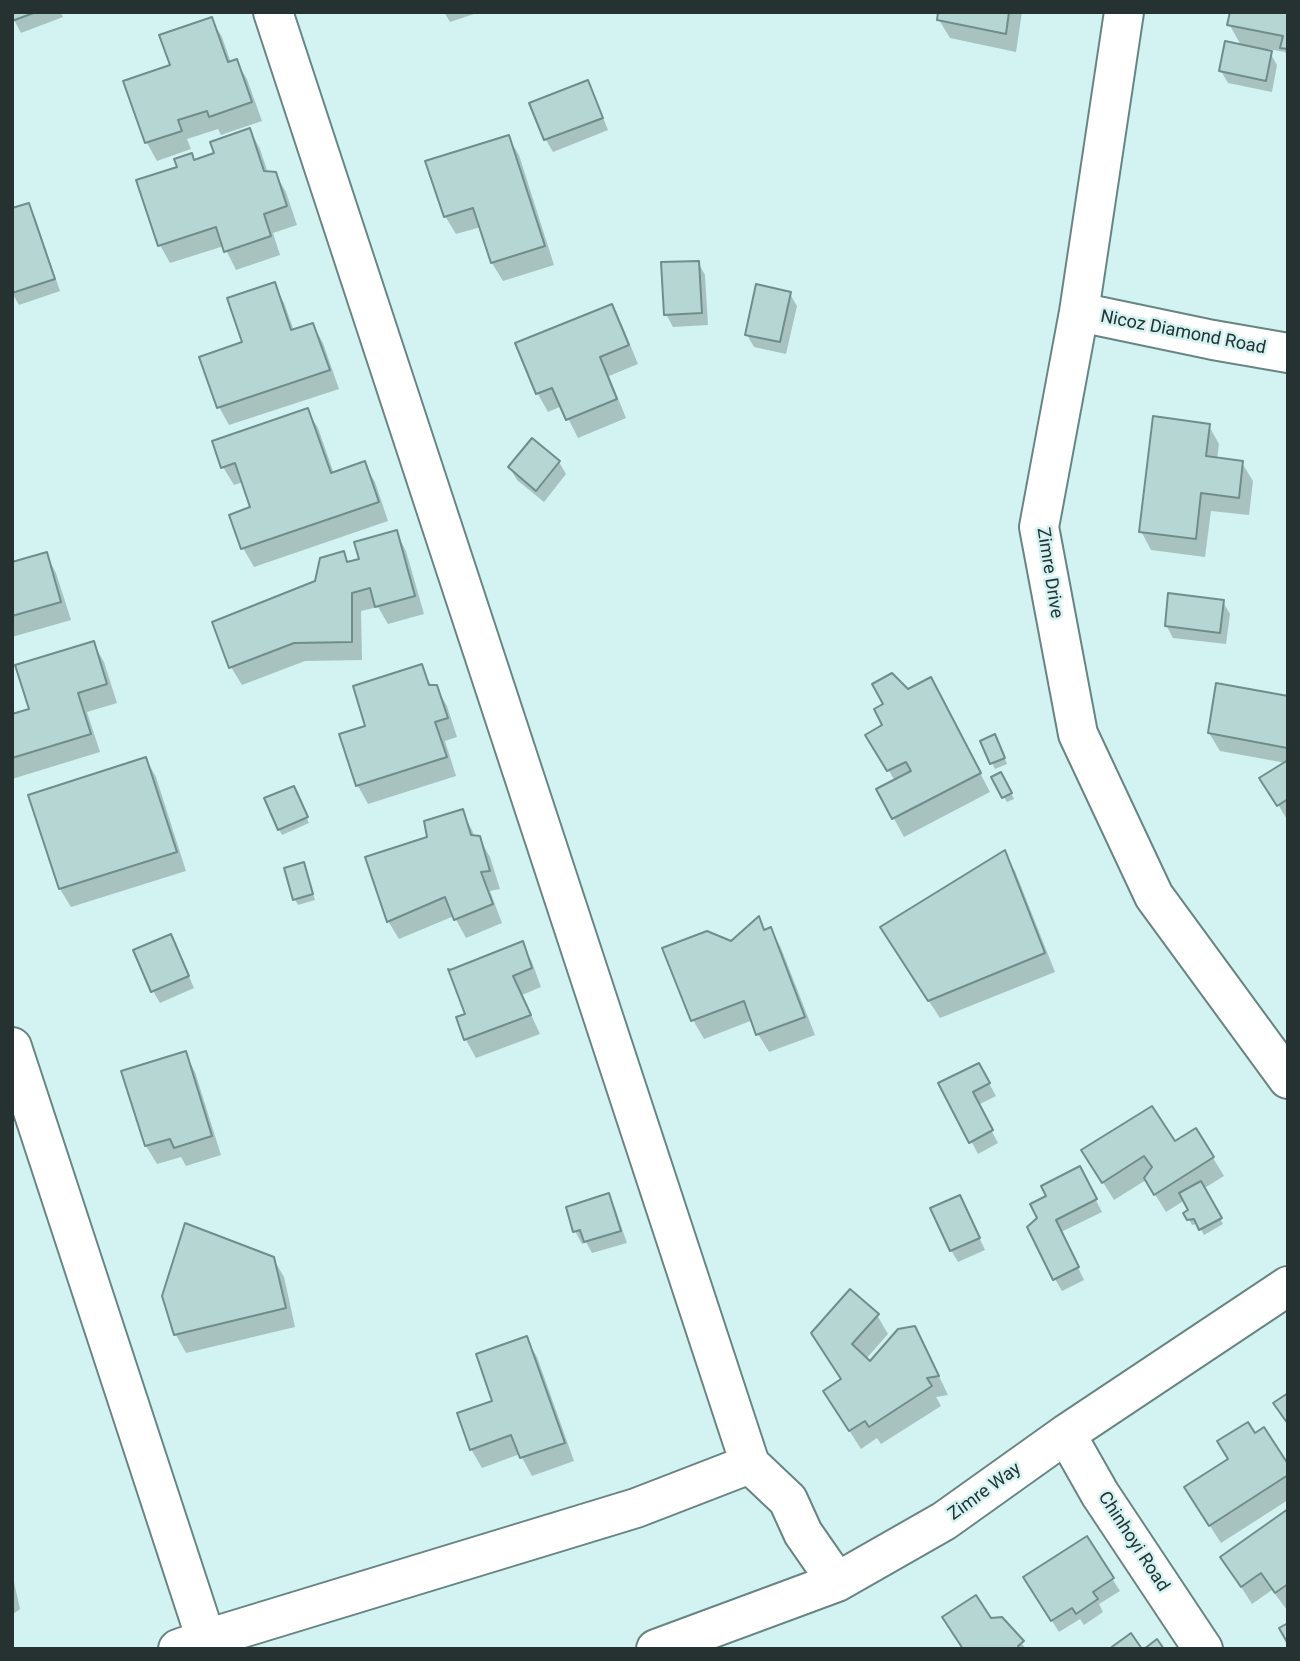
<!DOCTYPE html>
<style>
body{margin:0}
#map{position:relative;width:1300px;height:1661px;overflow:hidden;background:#d2f3f1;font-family:Roboto,sans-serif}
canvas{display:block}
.frame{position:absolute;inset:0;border:14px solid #253231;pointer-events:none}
</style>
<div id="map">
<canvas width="1300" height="1661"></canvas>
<div class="frame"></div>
</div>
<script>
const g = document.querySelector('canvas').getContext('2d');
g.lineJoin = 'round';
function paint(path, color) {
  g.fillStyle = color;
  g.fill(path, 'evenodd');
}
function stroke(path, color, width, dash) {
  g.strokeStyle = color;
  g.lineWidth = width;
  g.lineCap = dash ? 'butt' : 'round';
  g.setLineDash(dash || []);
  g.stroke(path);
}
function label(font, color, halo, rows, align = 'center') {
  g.font = font + ' Roboto,sans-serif';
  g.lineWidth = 5;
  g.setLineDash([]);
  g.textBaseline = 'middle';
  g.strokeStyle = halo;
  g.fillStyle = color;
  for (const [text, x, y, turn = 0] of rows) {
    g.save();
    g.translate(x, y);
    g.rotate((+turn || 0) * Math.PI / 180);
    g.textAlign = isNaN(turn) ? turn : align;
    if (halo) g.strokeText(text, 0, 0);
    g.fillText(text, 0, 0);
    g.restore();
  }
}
paint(new Path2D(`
 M12 12H61L63 17 21 33 14 20Z
 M444 12H480L450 22Z
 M940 12H1022L1016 52 950 38 939 20Z
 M1288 12V57L1285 52 1268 49 1277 65 1272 92 1228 83 1221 71 1242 47 1229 24Z
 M211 19 222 37 231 63 236 61 247 79 262 121 221 135 218 129 187 139 191 149 157 161 147 143 126 83 172 67Z
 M587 83 594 95 608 130 553 152 546 140 531 104Z
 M250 130 260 149 268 173H275L286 192 297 225 273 233 280 255 236 270 224 246 170 263 160 245 195 161 216 155Z
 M508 137 519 155 554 265 503 281 492 263 481 227 456 234 445 216Z
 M28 205 35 217 60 291 19 305 12 293V210Z
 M698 262 705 275 708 325 673 327 666 314Z
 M274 284 284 303 294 331 313 325 323 343 339 389 229 425 219 407 244 343Z
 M790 294 797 306 786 354 754 347 747 335Z
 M611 306 622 325 638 364 609 376 626 418 578 438 562 406 548 412 538 394 517 344Z
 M307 410 318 428 334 474 364 463 375 482 388 521 254 567 243 548 252 509 243 482 234 485 223 467Z
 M1209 426 1219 444 1217 460 1242 463 1253 481 1249 515 1211 511 1205 557 1151 550 1141 531Z
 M559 462 566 474 544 502 517 480 510 468Z
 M396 532 406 551 424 614 388 624 378 607 361 611 362 660 305 661 242 685 231 667 343 553 349 563 361 560Z
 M46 554 56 573 71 620 12 637V564Z
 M1223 602 1230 614 1226 644 1173 638 1166 625Z
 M93 643 104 662 117 703 87 712 100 752 12 779V716L31 710Z
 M421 666 432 687H436L447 706 457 737 445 741 456 776 368 804 358 786 341 735 368 727Z
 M908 691 941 698 990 792 904 837 878 789 895 781 868 735 885 726V705Z
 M1288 698V821L1262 778 1286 763 1220 751 1209 733Z
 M982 742H998L1007 764 995 769Z
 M146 759 156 777 186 871 71 907 60 889 30 796Z
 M1001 774 1014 799 1007 802 993 778Z
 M296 793 309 823 282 835 279 829Z
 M462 811 472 830 475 837 479 838 490 857 500 889 490 891 502 923 466 938 454 916 399 939 388 921 429 838Z
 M1004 853 1015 871 1055 972 940 1018 892 945Z
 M306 870 315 900 298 905 295 899Z
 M758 919 765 931 771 929 781 948 815 1035 769 1052 758 1034 753 1020 704 1039 693 1020 731 943Z
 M522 943 532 962 541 987 522 995 540 1034 476 1058 466 1040 458 1018 467 1015Z
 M177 949 194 988 160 1003 153 991Z
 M185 1053 195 1072 221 1155 186 1166 181 1157 157 1164 146 1146 123 1072Z
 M979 1065 996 1096 978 1105 998 1143 978 1154 941 1084Z
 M1196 1130 1224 1176 1203 1189 1223 1224 1204 1235 1198 1224 1192 1225 1189 1219 1190 1211 1185 1200 1166 1212 1146 1180 1114 1200 1094 1168 1174 1143Z
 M1086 1181 1102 1212 1061 1232 1084 1280 1062 1291 1055 1279 1039 1219Z
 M608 1195 615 1208 627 1243 592 1253 586 1242 582 1244 575 1231Z
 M966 1209 985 1250 958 1262 951 1250Z
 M273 1258 284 1277 295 1327 186 1353 176 1335Z
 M877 1315 888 1334 866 1359 870 1363 925 1347 948 1395 936 1397 941 1406 881 1444 877 1438 861 1449 836 1410 842 1381 823 1352Z
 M526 1339 537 1357 574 1461 532 1476 520 1454 482 1468 471 1449Z
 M1254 1435 1288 1467V1500L1221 1543 1197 1506 1230 1460Z
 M1288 1511V1610H1287L1272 1590 1252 1604 1222 1557Z
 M1087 1539 1120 1591 1099 1604 1103 1612 1084 1625 1080 1619 1059 1632 1032 1590Z
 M12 1573 20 1609 12 1615Z
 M1002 1618 1026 1649H963L990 1620Z`), '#0003');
const building = new Path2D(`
 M12 12H36L12 21Z
 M938 12H1009L1006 34 937 20Z
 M1230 12H1288V49L1280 48 1283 36 1227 25Z
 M212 17 228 62 237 59 252 102 209 117 207 111 178 120 182 131 145 143 123 81 170 65 159 35Z
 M1225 41 1272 51 1266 81 1219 71Z
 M588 80 603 118 544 140 529 103Z
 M250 128 264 171 276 172 287 206 264 214 271 236 224 252 216 227 158 246 136 180 177 167 174 159 192 153 194 160 214 153 210 142Z
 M509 135 545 246 491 263 473 208 444 217 425 161Z
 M29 203 55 279 12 293V208Z
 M699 261 702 313 664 315 661 262Z
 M275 282 291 330 313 323 330 370 217 408 199 357 242 342 227 298Z
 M756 284 791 292 780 342 745 335Z
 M612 304 629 345 600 357 617 399 566 420 552 388 536 394 515 343Z
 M308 408 331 473 365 461 379 502 241 549 229 515 250 507 235 463 221 468 212 441Z
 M1153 416 1210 424 1206 456 1243 461 1239 498 1201 493 1196 539 1139 532Z
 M532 438 560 461 536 491 508 467Z
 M397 530 415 596 375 607 370 588 352 593V642L294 643 229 668 212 622 315 581 320 558 344 551 347 562 359 559 354 542Z
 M47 552 61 602 12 616V562Z
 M1168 593 1224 600 1220 633 1165 626Z
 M94 641 107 684 78 693 91 734 12 758V714L29 709 15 665Z
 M422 664 429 685H437L448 718 435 722 447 757 356 786 339 734 365 726 353 686Z
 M892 673 908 689 931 677 981 773 892 819 876 789 911 771 906 762 887 771 865 735 882 725 874 709 883 704 872 684Z
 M1216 683 1288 696V750L1287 748 1208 733Z
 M995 734 1005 758 990 764 980 741Z
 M146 757 177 852 59 889 28 795Z
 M1288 760V799L1277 806 1259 778Z
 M1001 772 1012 793 1002 798 991 777Z
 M294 786 308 817 278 830 264 798Z
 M463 809 471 835 480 836 490 871 481 872 493 904 454 920 445 897 387 922 365 857 427 837 424 821Z
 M1005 850 1045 953 928 1001 880 927Z
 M304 862 313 894 293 900 284 868Z
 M759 916 764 930 771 927 805 1017 756 1035 744 1001 691 1021 662 948 707 931 731 941Z
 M171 934 189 976 151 992 133 950Z
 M523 941 532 968 513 976 531 1015 464 1040 456 1017 465 1014 448 969 450 970Z
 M186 1051 212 1136 174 1148 170 1139 145 1146 121 1071Z
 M979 1063 990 1083 973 1092 993 1130 969 1143 938 1083Z
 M1152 1106 1175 1141 1196 1128 1214 1157 1154 1195 1144 1178 1152 1167 1144 1156 1102 1183 1081 1150Z
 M1080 1166 1097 1199 1056 1220 1079 1267 1053 1280 1027 1227 1037 1218 1030 1204 1046 1196 1041 1186Z
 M1201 1181 1222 1218 1199 1230 1194 1219 1187 1220 1183 1213 1188 1210 1179 1193Z
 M609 1193 621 1231 584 1242 580 1230 573 1232 566 1207Z
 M960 1195 980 1238 950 1251 930 1208Z
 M185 1223 274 1257 286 1308 174 1335 162 1296Z
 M850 1289 879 1314 852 1344 870 1361 898 1329 915 1326 939 1376 927 1378 932 1386 869 1427 865 1421 849 1431 823 1391 841 1379 811 1333Z
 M527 1336 565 1443 520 1458 511 1435 470 1450 457 1413 492 1401 476 1354Z
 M1288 1393V1424L1273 1403Z
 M1248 1422 1255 1433 1264 1427 1288 1464V1475L1209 1526 1184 1487 1228 1459 1217 1441Z
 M1288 1509V1584L1275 1593 1261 1573 1241 1587 1220 1557Z
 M1087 1536 1114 1578 1093 1592 1098 1599 1076 1614 1072 1608 1051 1621 1023 1577Z
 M976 1595 991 1618 1002 1617 1024 1641 1018 1646 1020 1649H963L942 1617Z
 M1288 1623V1644L1279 1628Z
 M1131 1633 1142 1649H1109Z
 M1157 1639 1164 1649H1144Z`);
paint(building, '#b6d6d4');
stroke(building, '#6f8d8b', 2);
const minor = new Path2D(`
 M273 12 750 1464 788 1500 803 1533 837 1582
 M1124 12 1079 312 1039 527 1078 734 1154 896 1288 1079
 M1079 312 1213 340 1288 353
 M12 1047 206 1639
 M1066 1434 1100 1494 1203 1649
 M178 1649 206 1639 636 1508 750 1464
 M656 1649 837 1582 944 1521 1066 1434 1288 1286`);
stroke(minor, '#688584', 42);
stroke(minor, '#fff', 38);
label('18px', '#253231', '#d2f3f1', [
 ["Nicoz Diamond Road",1183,333,11],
 ["Zimre Drive",1049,573,81],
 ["Zimre Way",985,1492,-36],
 ["Chinhoyi Road",1133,1542,57]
]);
</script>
